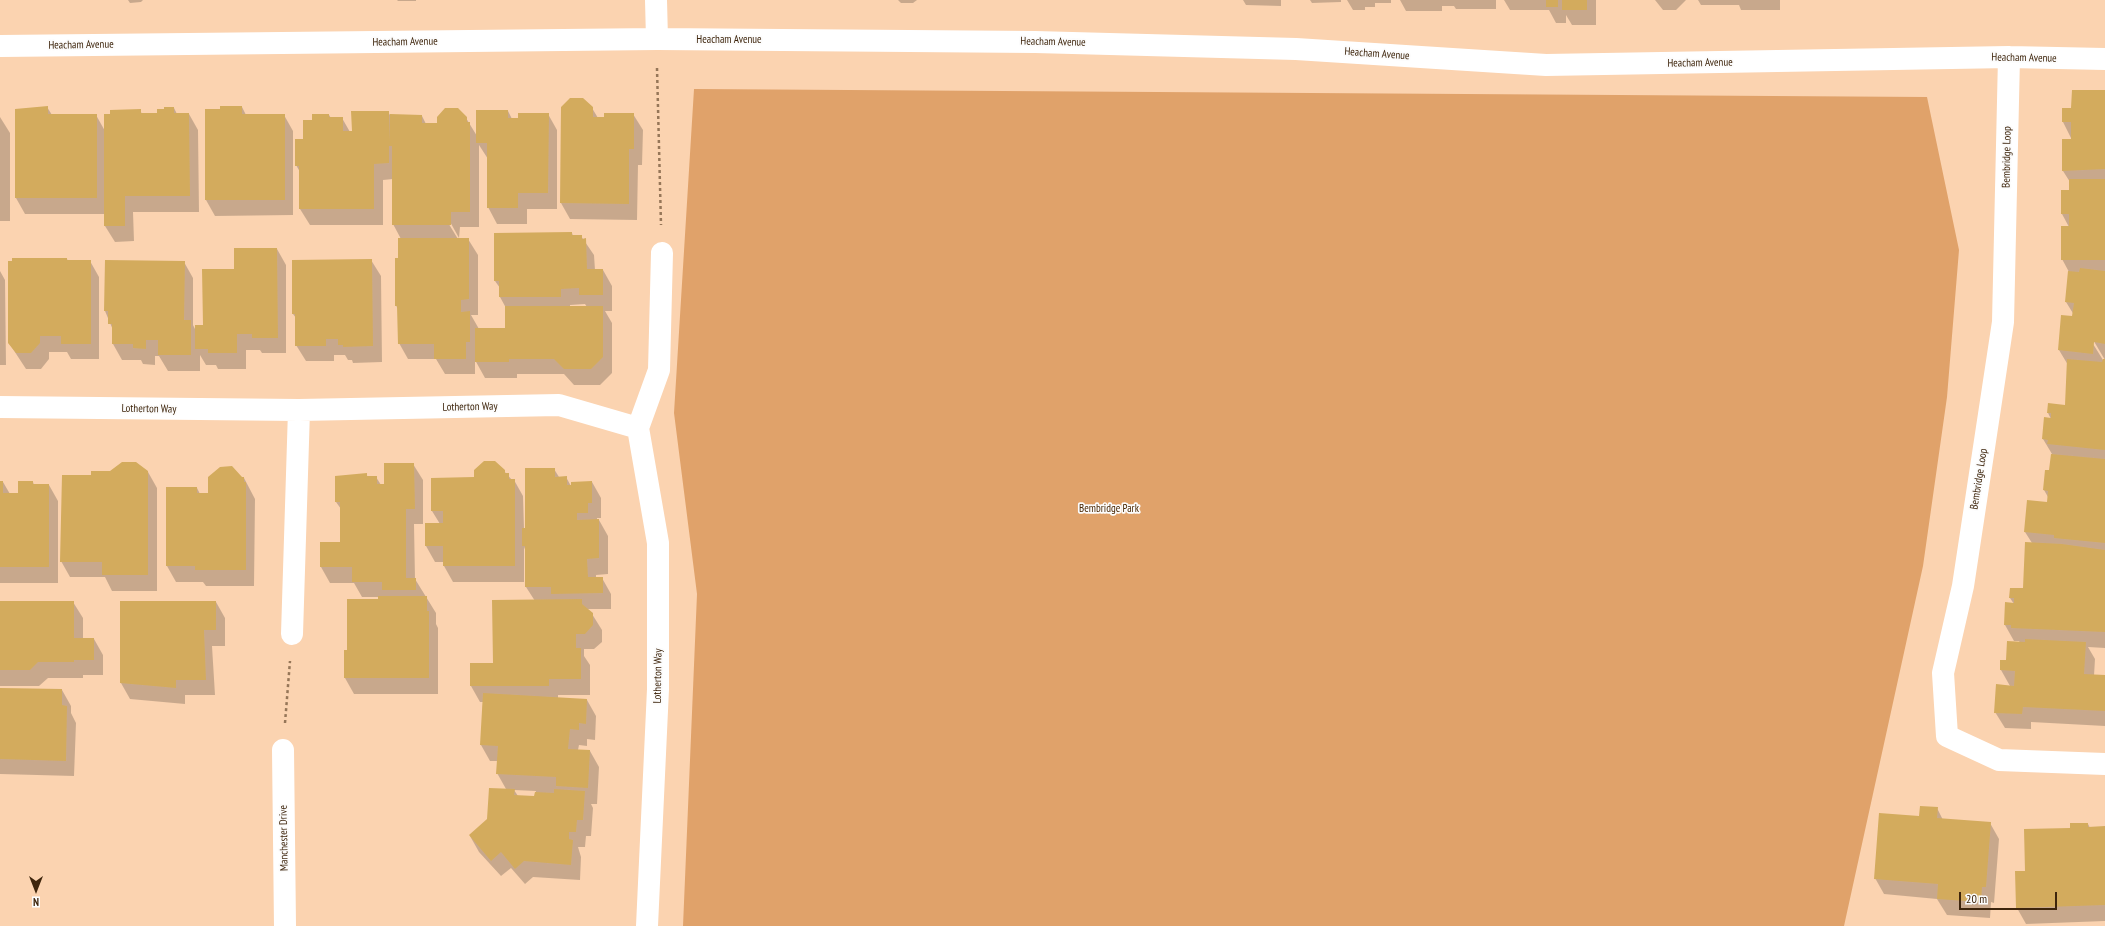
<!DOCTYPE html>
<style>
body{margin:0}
#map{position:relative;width:2105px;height:926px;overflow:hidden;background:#fbd3b0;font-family:"PT Sans Narrow",sans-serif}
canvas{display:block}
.north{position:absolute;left:16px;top:870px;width:40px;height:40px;-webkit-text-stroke:3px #fcfcfc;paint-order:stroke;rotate:180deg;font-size:11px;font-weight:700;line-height:16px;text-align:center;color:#3e250c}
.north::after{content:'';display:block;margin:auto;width:14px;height:18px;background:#3e250c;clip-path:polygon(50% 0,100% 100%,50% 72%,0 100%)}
.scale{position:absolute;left:1959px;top:892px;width:98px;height:18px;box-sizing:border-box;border:2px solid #3e250c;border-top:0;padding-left:5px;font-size:12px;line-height:14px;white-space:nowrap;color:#3e250c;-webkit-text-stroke:3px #fcfcfc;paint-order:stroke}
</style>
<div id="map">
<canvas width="2105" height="926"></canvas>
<div class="north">N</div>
<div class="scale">20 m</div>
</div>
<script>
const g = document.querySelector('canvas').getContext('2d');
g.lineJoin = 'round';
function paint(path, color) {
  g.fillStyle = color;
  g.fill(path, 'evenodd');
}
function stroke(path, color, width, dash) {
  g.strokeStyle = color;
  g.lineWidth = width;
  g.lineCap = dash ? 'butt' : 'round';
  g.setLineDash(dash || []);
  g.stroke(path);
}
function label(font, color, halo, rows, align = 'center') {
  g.font = font + ' "PT Sans Narrow",sans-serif';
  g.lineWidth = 3.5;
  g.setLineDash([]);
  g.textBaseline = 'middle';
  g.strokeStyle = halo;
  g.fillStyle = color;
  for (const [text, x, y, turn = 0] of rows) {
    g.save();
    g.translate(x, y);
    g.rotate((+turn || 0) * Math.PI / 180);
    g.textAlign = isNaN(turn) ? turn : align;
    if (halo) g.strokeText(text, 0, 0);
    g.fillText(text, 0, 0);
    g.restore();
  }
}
paint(new Path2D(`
 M694 89 1927 97 1959 250 1947 397 1923 566 1844 926H683L697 594 674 413Z`), '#e0a26a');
paint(new Path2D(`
 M128 0H143L141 2 130 3Z
 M397 0H416V1H398Z
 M898 0H917L913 3H901Z
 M1243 0H1281V6L1246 5Z
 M1310 0H1341V2L1312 3Z
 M1347 0H1391V3H1375V7H1365V10H1353Z
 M1400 0H1496V9H1456L1454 6H1442V11H1406Z
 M1504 0H1596V25H1572L1566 15V23H1556L1549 10H1510Z
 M1655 0H1686L1676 10H1663Z
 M1698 0H1780V10H1741L1739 5H1701Z
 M2105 91V648L2088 647 2095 659 2094 676H2105V726L2031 722V729L2005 728 1995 712 2010 686 2001 670V661H2007L2020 643 2019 641H2014L2005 625 2014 604 2010 598 2024 589 2032 543 2025 532 2048 503V497L2044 490 2050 471 2052 454 2043 439 2051 419 2048 413 2066 406 2068 365 2059 350 2074 315 2066 302 2069 272 2062 259 2069 227 2062 214 2070 191V182L2063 171 2072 140 2063 122 2072 109ZM2092 338 2105 360H2103L2090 339Z
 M47 107 52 115H96L105 131 111 115 140 110 142 114H158L174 108 177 114H189L198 130 199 212H133L134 241 115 242 105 226V214H25L16 198Z
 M242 107 246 115H284L293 131V215L215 216 206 200 221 110Z
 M562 108H592L598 118 633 114 643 130 642 165H638L637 220 570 219 561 203Z
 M508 111 512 119 548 114 557 130V209H527V224H497L488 207V159L479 145V227H460L459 238 449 220 447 221 458 239H468L478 255V315H471L479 329H506V308L500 297V288L495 281V234L572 233 573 236H581L594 255 595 270H603L612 286V311H605L612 323V373L600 385H574L564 374H517V378H485L475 360V374H445L436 359H408L399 343 398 310 396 305 401 239 393 224V179L383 180V225H310L300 209V172L296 165 304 140 313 121 329 115 331 118H342L350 132H353L388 112 390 115 422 116 426 124H438L466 118 477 136ZM585 304 587 307H570V305Z
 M0 117 10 133V221H0Z
 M277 249 286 265V353H262L260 350H246V369H218L216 365H206L200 355V371H168L159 356H155V365L143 364 141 360H122L113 344V330L105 311 184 262 193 278V325L196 331 204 326 235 270Z
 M67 259 68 261H90L99 277V359H71L67 352H49V359L41 369H26L9 343Z
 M371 260 381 276 382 362 353 363 352 360H348L345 355H334V361H306L296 345V318L293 314V261Z
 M0 271 5 280 6 365H0Z
 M413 464 423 480V524H414L415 579 436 613V624L438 628V694H354L345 678 348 651 379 597H362L354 583H330L321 567 341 543V509L336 502 366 474 368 477H376L381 485H385Z
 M554 469 559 477H566L572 488 592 482 601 498V518H597V520H599L608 536V574L596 575V578H602L611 594V609H586L592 614 602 630V642L594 649H584V656L590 665V695H558V698L587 700 596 716 595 740 587 739V746L579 745 578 750 590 751 599 767 597 804H591L593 808 591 836H586L585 847H578L581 857 580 880 533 877 525 884 511 868 501 876 479 852 470 836 488 820 506 789 497 773 498 761H490L481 745 483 702H480L471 686 494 664 535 601 526 587V552L524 547V582H453L444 566V562H435L426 546V524H440L432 511V479L475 478 504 471 512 480H514L523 496 524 529H526ZM514 790 536 791 535 797 518 796Z
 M148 472 157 488V591H112L105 577H70L61 561Z
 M241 478H244L255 499 254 586H206L203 582H176L167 566V488H197L200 494H209Z
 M0 482H3L10 494H19L33 482 34 485H49L58 501V583H0Z
 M0 602H73L83 618V639H94L103 655V675H83V678H48L39 686H0Z
 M121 602H216L225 618V646H212L215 695H185V704L130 699 121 683Z
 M0 689 62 690 71 706V713L76 723 74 776 0 774Z
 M1937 808 1943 820 1990 823 1999 839 1994 903 1991 902 1990 918 1947 915 1937 899 1884 894 1875 878 1920 817Z
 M2088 824 2090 828H2105V921L2026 924 2017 908 2026 872 2071 829Z`), '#0003');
paint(new Path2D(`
 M1546 0H1558V7H1546Z
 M1562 0H1587V10H1562Z
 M2072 90H2105V169L2062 171V139H2071V122H2062V108H2071Z
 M570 98H583L593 107V117H604V113H634V149H629V204L560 203 561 107Z
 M48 106V114H97V198H15V109Z
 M220 106H242V114H285V200H205V109H220Z
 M164 107H174V113H189L190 196H125V226H104V114H110V110L141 109V113H157V109H164Z
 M445 108H458L467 117V122H470V212H451V225H392V146H389V163L374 164V209H299V166H295V139H303V120H312V114H329V117H343V131H352L351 111H389V141L390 114 422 115V123H437V117Z
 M476 110H508V118H518V113H549L548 193H518V208H487V143H476Z
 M2069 179H2105V260H2061V226H2069V214H2061V190H2069Z
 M572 232V235H582V239L586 238 587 269H603V295H579V288L561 289V297H499V281H494V233Z
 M398 238H469V299L461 300V312L470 311V342H466V359H434V344H398L397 306H395V258H398Z
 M234 248H277L278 338H252V334H237V353H208V349H195V325H203L202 269H234Z
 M12 258H67V260H91V344H61V336H40V343L31 353H16L8 343V261H12Z
 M372 259 373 346 343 347V345H338V339H326V346H295V314H292V260Z
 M105 260 185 261 184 320H191V355H158V340H146V349L133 348V344H112V324H108V311H104Z
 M2080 268 2105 271V344L2094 342 2093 354 2058 350 2061 315 2072 316 2074 303 2065 302 2068 271 2079 272Z
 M505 306H603V357L591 369H564L554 359H509V362H475V328H505Z
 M2067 359 2102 362 2103 359H2105V450L2047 444 2048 440 2042 439 2044 417 2051 418V413H2047L2048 403 2065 405Z
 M2051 454 2105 459V543L2054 538V535L2024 532 2027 500 2047 502 2048 491 2043 490 2045 470H2049Z
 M484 461H495L505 470V473H509V479H515V566H443V546H425V523H443V511H431V478L474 477V470Z
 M122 462H136L148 471V575H102V562H60L62 475H91V471H110Z
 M384 463H414L415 509H406V578H416V590H382V582H352V567H320V542H340V502H335V476L367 473V476H377V484H384Z
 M232 466 242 477H244V482H246V570H195V566H166V487H197V493H208V477L220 467Z
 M525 468H555V477L567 476V485H571V482L592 481V503H588V513H577V520L599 519V558L587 559 588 577H603V593L551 594V587H525V546H522V528H525Z
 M0 481H3V493H18V481H33V484H49V567H0Z
 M2025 542 2062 544 2105 550V632L2011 628V625H2004L2005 602 2014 603V598H2009L2010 588H2023Z
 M378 596H427V611H429V678H344V650H347V599H378Z
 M582 599V604L593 613V625L585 634H576V648H581V679H549V686H470V663H493L492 600Z
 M0 601H74V638H94V660H74V662H38L30 670H0Z
 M120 601H216V630H204L206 680H176V688L120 683Z
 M2025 639 2086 642 2084 674 2105 675V711L2023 707 2022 714 1994 713 1996 684 2014 686 2015 671 2000 670V660H2006L2007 641 2025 642Z
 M0 688 62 689V705L67 706 66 761 0 759Z
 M483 693 587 699 586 724 579 723V730L570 729 568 749 590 750 588 788 556 786V777L496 774 498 746 480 745Z
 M489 788 515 789 514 795 534 796 535 792 554 793V789L585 791 583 820H577L576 832H569V839L573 840 571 865 524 861 515 869 501 852 491 861 469 835 487 819Z
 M1920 806 1938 807 1937 818 1991 822 1986 887H1982L1981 902 1937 899 1938 884 1874 879 1879 813 1919 816Z
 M2070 823H2088V827L2105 826V905L2016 908 2015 871H2025L2024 829 2070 828Z`), '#d3ab5d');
stroke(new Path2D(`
 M657 68 661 225
 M285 723 290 661`), '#967658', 2.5, [3, 3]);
stroke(new Path2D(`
 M656 0 657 39
 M0 46 657 39 1035 42 1296 49 1546 65 2009 57 2105 59
 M2009 57 2003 322 1963 586 1943 673 1947 736 1999 760 2105 764
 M0 407 299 410 559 405 638 428 658 543V689L647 926
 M638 428 659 370 662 253
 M292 634 299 410
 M283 750 285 926`), '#fff', 22);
label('11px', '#3e250c', '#fcfcfc', [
 ["Heacham Avenue",729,40],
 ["Heacham Avenue",405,42,-1],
 ["Heacham Avenue",1053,42,1],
 ["Heacham Avenue",81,45,-1],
 ["Heacham Avenue",1377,54,4],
 ["Heacham Avenue",2024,58,1],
 ["Heacham Avenue",1700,63,-1],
 ["Bembridge Loop",2007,157,-89],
 ["Lotherton Way",470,407,-1],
 ["Lotherton Way",149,409,1],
 ["Bembridge Loop",1979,479,-81],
 ["Lotherton Way",658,676,-89],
 ["Manchester Drive",284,838,-91]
]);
label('11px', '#472500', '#fcfcfc', [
 ["Bembridge Park",1109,509]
]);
</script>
